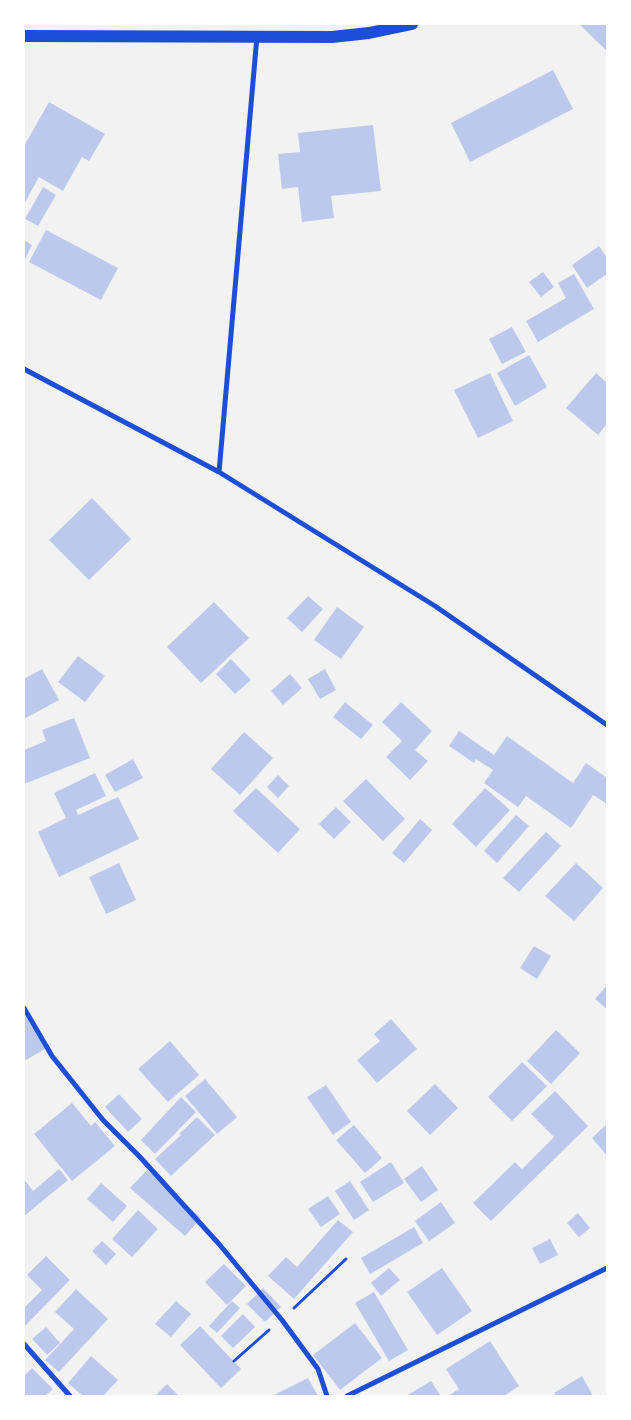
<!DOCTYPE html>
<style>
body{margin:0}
#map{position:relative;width:631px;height:1420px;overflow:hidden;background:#f2f2f2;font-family:Montserrat,sans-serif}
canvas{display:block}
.frame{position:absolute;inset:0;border:25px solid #fff;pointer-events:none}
</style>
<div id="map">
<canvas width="631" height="1420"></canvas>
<div class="frame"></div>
</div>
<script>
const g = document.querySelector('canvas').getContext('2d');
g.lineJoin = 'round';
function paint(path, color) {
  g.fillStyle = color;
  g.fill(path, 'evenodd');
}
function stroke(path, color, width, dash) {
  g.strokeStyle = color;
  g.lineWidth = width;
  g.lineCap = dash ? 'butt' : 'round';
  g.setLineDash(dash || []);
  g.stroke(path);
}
paint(new Path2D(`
 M579 24H607V51Z
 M553 70 573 109 470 162 451 123Z
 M49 102 105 134 89 161 82 157 63 191 39 177 24 204V146Z
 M373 125 381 191 331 196 334 218 302 222 298 187 282 189 278 154 300 152 298 133Z
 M43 187 56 195 38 226 25 219Z
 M46 230 118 268 101 300 29 262Z
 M24 240 32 245 24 261Z
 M599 246 607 258V274L587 288 572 265Z
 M543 272 554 287 541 297 529 282Z
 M574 274 594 309 538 342 526 321 566 298 558 283Z
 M512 327 526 352 502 364 489 339Z
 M529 355 547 387 515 406 497 373Z
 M490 373 513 421 478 438 454 390Z
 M596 373 607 383V424L598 435 566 408Z
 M92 498 131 539 89 580 49 540Z
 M308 596 323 609 302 632 287 618Z
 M214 602 249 638 201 683 167 647Z
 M337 607 364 627 341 659 314 640Z
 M78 656 105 676 85 702 58 682Z
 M231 659 251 680 235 694 216 674Z
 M42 669 59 700 24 719V679Z
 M325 669 336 690 320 699 308 679Z
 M290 674 302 688 283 705 271 691Z
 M345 702 373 725 361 739 333 717Z
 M401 702 432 731 415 750 428 761 410 780 386 757 402 741 382 722Z
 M74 718 90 758 24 784V750L46 741 42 730Z
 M459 731 494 755 507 736 573 783 586 763 607 778V804L593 795 571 828 526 796 518 807 484 783 493 770 476 759 474 763 449 746Z
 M244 732 273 758 240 795 211 769Z
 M133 759 143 778 115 792 105 775Z
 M95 773 106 796 76 810 78 815 118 797 139 839 59 877 38 832 66 818 54 793Z
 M278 775 289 786 278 798 267 787Z
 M366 779 405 819 383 841 343 801Z
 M256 788 300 829 278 853 233 811Z
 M485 788 510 810 476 847 452 824Z
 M336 807 351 822 334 839 319 824Z
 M516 815 529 826 497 863 484 851Z
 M420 819 432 830 404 863 392 853Z
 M546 832 561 846 519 892 503 878Z
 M119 863 136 900 106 914 89 877Z
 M576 863 603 888 574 921 545 896Z
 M534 946 551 956 537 979 520 968Z
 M607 985V1009L595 999Z
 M24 1014 45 1049 24 1061Z
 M391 1019 417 1049 377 1083 357 1060 380 1041 374 1034Z
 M556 1030 580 1053 551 1084 527 1061Z
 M170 1041 199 1075 168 1102 138 1069Z
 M522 1062 547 1086 512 1121 488 1097Z
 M205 1079 237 1117 217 1134 185 1096Z
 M435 1084 458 1108 430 1135 407 1111Z
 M326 1085 351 1122 333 1135 307 1097Z
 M555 1091 588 1126 491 1221 473 1203 515 1162 522 1169 554 1137 531 1114Z
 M119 1094 142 1119 128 1132 105 1107Z
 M181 1097 196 1112 155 1154 141 1140Z
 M72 1103 91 1126 95 1122 115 1146 72 1181 34 1134Z
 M197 1117 215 1135 171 1176 155 1159 181 1135 179 1134Z
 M607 1124V1156L592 1138Z
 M354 1125 382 1158 365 1173 336 1140Z
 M391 1162 404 1183 373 1202 360 1182Z
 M422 1166 438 1190 421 1202 404 1179Z
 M59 1169 68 1180 24 1216V1179L33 1191Z
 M147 1170 201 1218 185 1236 130 1188Z
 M350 1181 369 1210 354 1220 335 1191Z
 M101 1183 127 1206 113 1222 87 1199Z
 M328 1196 340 1214 321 1227 308 1209Z
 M441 1202 455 1223 429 1241 415 1221Z
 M138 1210 158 1229 132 1257 112 1239Z
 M578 1213 590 1228 579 1237 567 1223Z
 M338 1220 353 1232 294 1299 268 1276 286 1257 297 1267Z
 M414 1227 423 1243 370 1274 361 1258Z
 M550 1239 558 1255 540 1264 532 1248Z
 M102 1241 116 1254 106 1265 92 1251Z
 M46 1256 70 1280 24 1327V1308L42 1290 27 1275Z
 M224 1264 246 1286 227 1305 205 1282Z
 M389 1268 400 1280 381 1296 371 1283Z
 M442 1268 472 1311 437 1335 407 1292Z
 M263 1288 281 1307 265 1322 247 1304Z
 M76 1289 108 1319 59 1372 45 1360 74 1329 55 1312Z
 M374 1292 408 1350 389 1361 355 1303Z
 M176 1301 191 1314 171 1337 155 1324Z
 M232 1301 240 1308 217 1333 209 1326Z
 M243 1314 255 1327 233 1348 221 1336Z
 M355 1323 382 1358 340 1390 313 1355Z
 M200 1326 241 1369 221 1388 180 1345Z
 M46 1327 60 1343 47 1355 32 1339Z
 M490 1341 519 1386 504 1396H448L459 1389 446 1369Z
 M91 1356 118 1380 103 1396H83L68 1383Z
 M32 1368 53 1389 45 1396H24V1376Z
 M582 1376 593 1396H557L554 1393Z
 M308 1378 318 1396H272Z
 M431 1381 441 1396H406Z
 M167 1384 179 1396H155Z`), '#bdc9ec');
stroke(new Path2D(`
 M294 1308 346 1259
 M234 1361 269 1330`), '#1d4ed8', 3);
stroke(new Path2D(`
 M24 369 219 472 435 606 607 725
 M219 472 257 36
 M24 1008 52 1056 103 1120 140 1157 219 1244 282 1320 318 1369 327 1396
 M24 1344 70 1396
 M347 1396 607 1268`), '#1d4ed8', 5);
stroke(new Path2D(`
 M24 36 332 37 369 33 412 24`), '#1d4ed8', 12);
</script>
